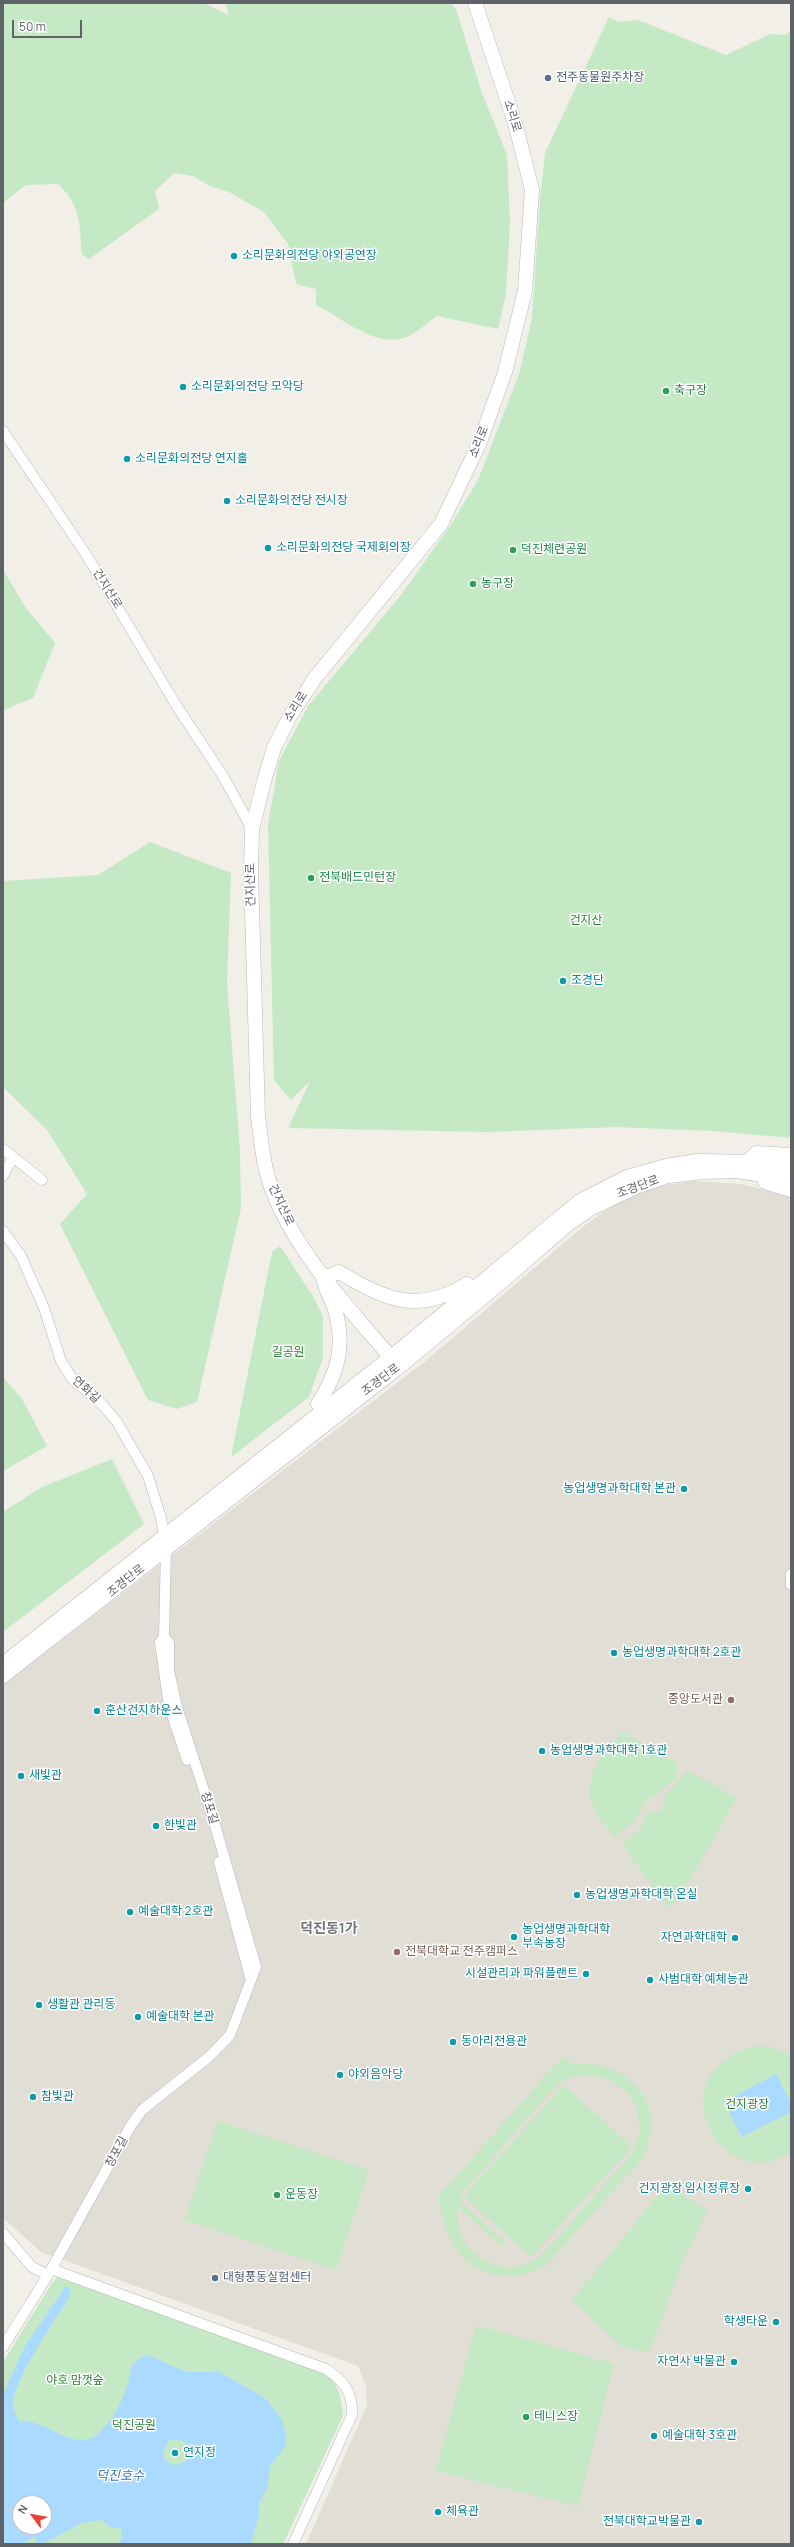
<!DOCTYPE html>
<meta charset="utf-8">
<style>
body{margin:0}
#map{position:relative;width:794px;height:2547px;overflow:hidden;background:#f1efe8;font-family:Manrope,sans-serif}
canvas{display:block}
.frame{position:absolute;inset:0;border:4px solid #5f6368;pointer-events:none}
.north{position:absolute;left:12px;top:2495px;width:40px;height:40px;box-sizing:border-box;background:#fff;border:1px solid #bfc1c3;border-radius:50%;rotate:302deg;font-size:11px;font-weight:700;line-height:16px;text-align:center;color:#5f6368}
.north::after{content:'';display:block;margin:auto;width:14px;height:18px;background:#ea4335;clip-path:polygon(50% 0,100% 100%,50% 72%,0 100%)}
.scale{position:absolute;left:12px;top:20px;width:70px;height:18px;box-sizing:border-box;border:2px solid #5f6368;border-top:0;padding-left:5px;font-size:12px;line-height:14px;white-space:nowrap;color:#5f6368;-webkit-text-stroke:3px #fff;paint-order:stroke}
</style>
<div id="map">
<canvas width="794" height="2547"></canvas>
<div class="frame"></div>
<div class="north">N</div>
<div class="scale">50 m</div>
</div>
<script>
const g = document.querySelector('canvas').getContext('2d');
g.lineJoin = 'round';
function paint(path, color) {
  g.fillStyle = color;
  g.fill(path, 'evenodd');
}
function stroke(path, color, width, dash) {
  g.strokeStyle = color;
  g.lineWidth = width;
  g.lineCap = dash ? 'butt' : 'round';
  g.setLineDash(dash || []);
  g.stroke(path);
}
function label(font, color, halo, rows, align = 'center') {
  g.font = font + ' Manrope,"Noto Sans KR",sans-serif';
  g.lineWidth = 3;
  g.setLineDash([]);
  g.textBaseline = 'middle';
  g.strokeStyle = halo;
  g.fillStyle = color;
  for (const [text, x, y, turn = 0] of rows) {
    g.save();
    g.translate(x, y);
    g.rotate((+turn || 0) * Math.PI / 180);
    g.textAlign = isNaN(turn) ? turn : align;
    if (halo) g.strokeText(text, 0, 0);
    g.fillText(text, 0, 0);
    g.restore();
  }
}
paint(new Path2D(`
 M693 1181 740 1184 791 1196V2544H306L367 2405 366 2386 358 2366 41 2252 3 2218V1685L427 1360 585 1225 618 1202 647 1188Z`), '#e1ded6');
paint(new Path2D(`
 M3 3H203L229 15 225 3H450L456 9 482 93 507 155 510 222 506 294 498 329 437 316C428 322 419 331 409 336 378 351 343 318 316 305V289L296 284 288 244 264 212 229 192 210 186 193 176 174 173 155 191 159 209 89 259 82 254C79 223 82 207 58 184L26 185 3 203Z
 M609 17 619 22 638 20 726 55 770 34 784 35 791 31V1138L713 1131 615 1127 488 1132 288 1128 310 1081 291 1100 274 1080 268 825 279 761 308 706 401 595 452 523 478 480 519 374 532 318 540 199 545 153Z
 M3 570 26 608 55 643 33 698 3 710Z
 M150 842 231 873 227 983 240 1151 241 1208 197 1402 177 1409 148 1400 60 1224 87 1194 47 1130 3 1087V881L98 875Z
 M280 1246 314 1298 323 1317V1358L309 1397 231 1457 272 1252Z
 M3 1377 22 1399 47 1446 3 1471Z
 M112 1459 144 1524 3 1632V1512L40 1488Z
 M623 1732 678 1764 676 1778 644 1803 640 1813 626 1828 614 1837C605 1824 591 1810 590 1794 587 1770 608 1747 623 1732Z
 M687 1770 737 1799 675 1904 667 1906 622 1844 639 1830 649 1811 657 1813 664 1807 663 1799Z
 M756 2046 772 2047 791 2056V2152C718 2200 655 2069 756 2046Z
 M563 2056 574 2065C604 2058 643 2080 650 2111 654 2127 649 2145 642 2159L547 2264C514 2286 468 2278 451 2239 445 2227 442 2212 437 2198ZM589 2075C631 2079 652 2116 632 2154L542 2255C536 2258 530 2264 523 2265 487 2276 452 2242 458 2207L503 2247 506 2243 459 2201 463 2192 555 2087 566 2079Z
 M564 2085 632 2147 531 2257 464 2196Z
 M218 2121 369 2170 336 2270 185 2220Z
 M667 2184 707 2211 685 2255 649 2353 621 2346 572 2300Z
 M59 2275 321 2370C338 2382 342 2396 343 2416L283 2544H3V2362L52 2283ZM20 2503H44V2527H20Z
 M476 2325 614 2364 578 2506 436 2471Z`), '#c5e8c5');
paint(new Path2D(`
 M776 2074 791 2103V2112L742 2137 724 2102Z
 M66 2286 71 2289 69 2298C54 2322 12 2381 13 2407 14 2412 17 2417 19 2421 47 2418 75 2457 101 2431 112 2420 123 2401 127 2386 130 2379 129 2369 134 2363 138 2359 142 2357 147 2355L186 2372H219L253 2391 267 2400 281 2418 285 2431 286 2445 270 2466 267 2489 259 2503V2515L251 2544H118L122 2540 121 2527 112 2528 101 2520 82 2523 42 2544H37L34 2537 23 2544H3V2394L25 2346ZM178 2439C188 2442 191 2450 187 2460L176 2466 165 2460 163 2452 169 2441ZM20 2503H44V2527H20Z`), '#aadaff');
const street = new Path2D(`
 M3 431 87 556 176 705 223 776 252 829
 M3 1149 42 1180
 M3 1176 13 1157
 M3 1231 21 1256 44 1308 61 1361 73 1380 100 1402 117 1422 148 1476 161 1518 166 1548 164 1637 169 1643V1670L177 1707 212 1815 256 1967 230 2035 210 2056 142 2110 130 2127 48 2275 3 2347
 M791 1574V1585
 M164 1637 160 1642 169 1706 187 1760
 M219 1862 250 1977
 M3 2233 32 2267 48 2275
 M51 2269 326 2369C344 2381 353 2392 352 2415L293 2544`);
const secondary = new Path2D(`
 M748 1162 756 1153 791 1155
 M765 1182 791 1190
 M399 1367C352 1311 297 1256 271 1187 263 1164 261 1140 258 1116L251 874 252 829 264 781 274 748 290 716 315 678 441 524 480 442 505 372 525 291 532 190 515 123 475 3
 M323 1410 318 1404C337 1374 345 1349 336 1313 333 1300 326 1293 323 1278L339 1272C384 1299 418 1315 467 1284
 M3 1664 401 1349 580 1201 627 1177 666 1166 697 1161 753 1162 791 1169
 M3 1676 399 1367 506 1278 567 1225 590 1209 636 1187 668 1176 702 1172 736 1171 791 1179`);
stroke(street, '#b5b8bc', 11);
stroke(secondary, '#b6babf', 15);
stroke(street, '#fff', 10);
stroke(secondary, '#fff', 14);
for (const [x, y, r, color] of [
 [548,78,4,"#5c6f8a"],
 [234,256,4,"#0f9aa8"],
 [183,387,4,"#0f9aa8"],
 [666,391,4,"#2e9e5b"],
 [127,459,4,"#0f9aa8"],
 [227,501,4,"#0f9aa8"],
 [268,548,4,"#0f9aa8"],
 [513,550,4,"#2e9e5b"],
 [473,584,4,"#2e9e5b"],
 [311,878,4,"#2e9e5b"],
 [563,981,4,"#0f9aa8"],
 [684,1489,4,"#0f9aa8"],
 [614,1653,4,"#0f9aa8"],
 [731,1700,4,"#8d6e63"],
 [97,1711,4,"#0f9aa8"],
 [542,1751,4,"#0f9aa8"],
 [21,1776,4,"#0f9aa8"],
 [156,1826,4,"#0f9aa8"],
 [577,1895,4,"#0f9aa8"],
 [130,1912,4,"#0f9aa8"],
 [514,1937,4,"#0f9aa8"],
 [735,1938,4,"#0f9aa8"],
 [397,1952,4,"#8d6e63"],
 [586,1974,4,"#0f9aa8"],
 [650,1980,4,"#0f9aa8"],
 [39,2005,4,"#0f9aa8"],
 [138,2017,4,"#0f9aa8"],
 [453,2042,4,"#0f9aa8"],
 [340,2075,4,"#0f9aa8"],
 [33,2097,4,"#0f9aa8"],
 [748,2189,4,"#0f9aa8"],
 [277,2195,4,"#2e9e5b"],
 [215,2278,4,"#5c6f8a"],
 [776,2322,4,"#0f9aa8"],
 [734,2362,4,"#0f9aa8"],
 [526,2417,4,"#2e9e5b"],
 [654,2436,4,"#0f9aa8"],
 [175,2453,4,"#0f9aa8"],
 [438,2512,4,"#0f9aa8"],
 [699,2522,4,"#0f9aa8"]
]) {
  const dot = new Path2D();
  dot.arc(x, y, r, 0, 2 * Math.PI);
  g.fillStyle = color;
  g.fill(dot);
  stroke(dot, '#fff', 1.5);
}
label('12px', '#4e5e75', '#fff', [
 ["전주동물원주차장",556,78],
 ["대형풍동실험센터",223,2278]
], 'left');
label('12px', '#5f6368', '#fff', [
 ["소리로",512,116,73],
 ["소리로",479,442,-68],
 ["건지산로",107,589,58],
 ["소리로",296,707,-58],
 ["건지산로",251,885,-91],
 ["조경단로",638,1187,-20],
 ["건지산로",281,1205,65],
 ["조경단로",381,1380,-37],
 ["연화길",86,1390,42],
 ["조경단로",126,1581,-39],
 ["창포길",209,1808,73],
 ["창포길",117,2152,-61]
]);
label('12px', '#0d838f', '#fff', [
 ["소리문화의전당 야외공연장",242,256],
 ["소리문화의전당 모악당",191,387],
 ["소리문화의전당 연지홀",135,459],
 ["소리문화의전당 전시장",235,501],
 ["소리문화의전당 국제회의장",276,548],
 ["조경단",571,981],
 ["농업생명과학대학 본관",676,1489,"right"],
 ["농업생명과학대학 2호관",622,1653],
 ["훈산건지하운스",105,1711],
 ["농업생명과학대학 1호관",550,1751],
 ["새빛관",29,1776],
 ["한빛관",164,1826],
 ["농업생명과학대학 온실",585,1895],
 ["예술대학 2호관",138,1912],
 ["농업생명과학대학",522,1930],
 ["부속농장",522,1944],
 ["자연과학대학",727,1938,"right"],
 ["시설관리과 파워플랜트",578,1974,"right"],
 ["사범대학 예체능관",658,1980],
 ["생활관 관리동",47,2005],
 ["예술대학 본관",146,2017],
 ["동아리전용관",461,2042],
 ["야외음악당",348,2075],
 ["참빛관",41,2097],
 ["건지광장 임시정류장",740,2189,"right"],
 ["학생타운",768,2322,"right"],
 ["자연사 박물관",726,2362,"right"],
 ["예술대학 3호관",662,2436],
 ["연지정",183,2453],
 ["체육관",446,2512],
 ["전북대학교박물관",691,2522,"right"]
], 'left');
label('12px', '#27864d', '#fff', [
 ["축구장",674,391],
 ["덕진체련공원",521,550],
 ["농구장",481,584],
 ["전북배드민턴장",319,878],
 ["운동장",285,2195],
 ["테니스장",534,2417]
], 'left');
label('12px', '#348238', '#fff', [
 ["건지산",586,921],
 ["길공원",288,1353],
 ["건지광장",747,2105],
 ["야호 맘껏숲",75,2381],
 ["덕진공원",134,2426]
]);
label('12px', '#785e54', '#fff', [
 ["중앙도서관",723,1700],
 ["전북대학교 전주캠퍼스",405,1952,"left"]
], 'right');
label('italic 13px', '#4174aa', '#fff', [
 ["덕진호수",120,2476]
]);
label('bold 14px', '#70757a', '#fff', [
 ["덕진동1가",329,1929]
]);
</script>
